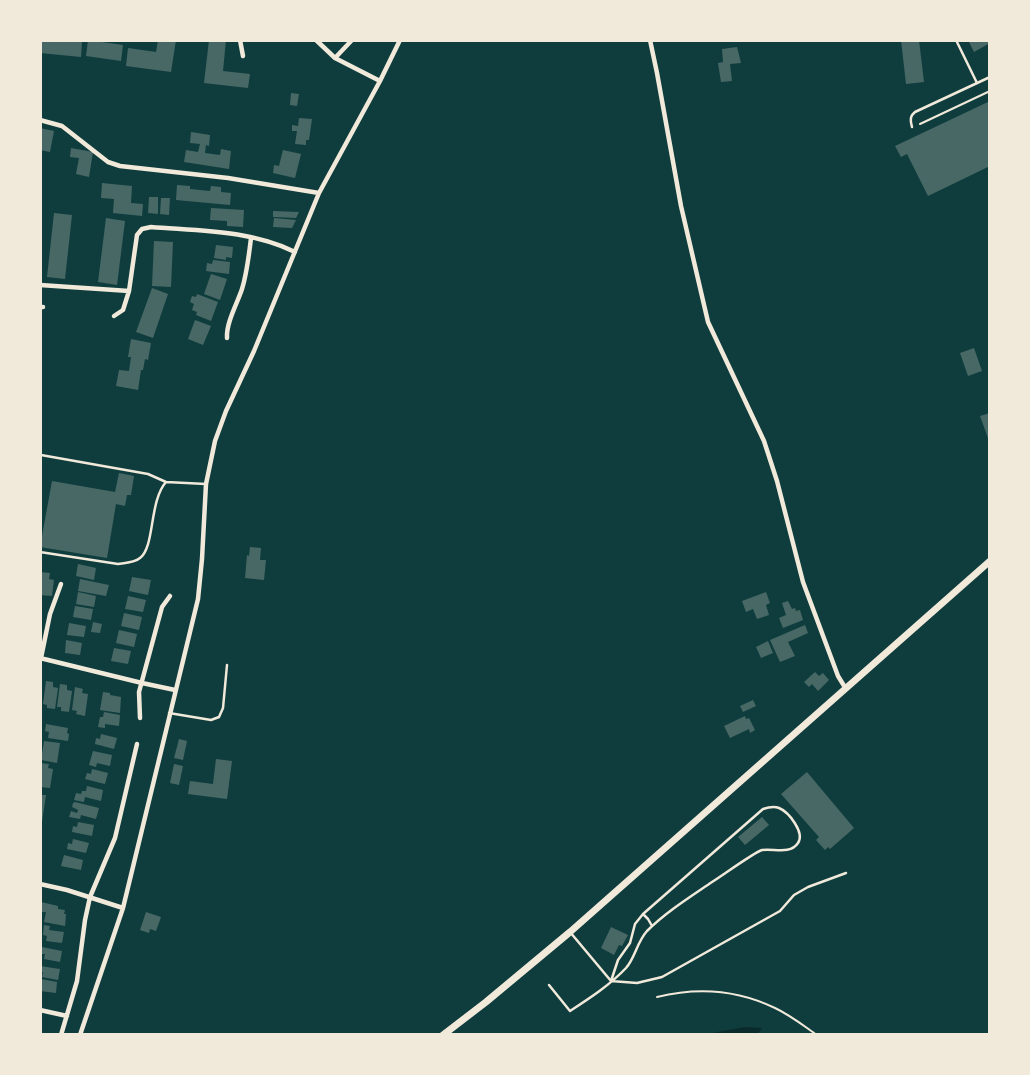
<!DOCTYPE html>
<style>
body{margin:0}
#map{position:relative;width:1030px;height:1075px;overflow:hidden;background:#0f3d3e;font-family:Poppins,sans-serif}
canvas{display:block}
.frame{position:absolute;inset:0;border:42px solid #f1e9da;pointer-events:none}
</style>
<div id="map">
<canvas width="1030" height="1075"></canvas>
<div class="frame"></div>
</div>
<script>
const g = document.querySelector('canvas').getContext('2d');
g.lineJoin = 'round';
function paint(path, color) {
  g.fillStyle = color;
  g.fill(path, 'evenodd');
}
function stroke(path, color, width, dash) {
  g.strokeStyle = color;
  g.lineWidth = width;
  g.lineCap = dash ? 'butt' : 'round';
  g.setLineDash(dash || []);
  g.stroke(path);
}
paint(new Path2D(`
 M745 1027 762 1028 757 1035H701Z`), '#0a2a2b');
paint(new Path2D(`
 M40 40 82 41 81 57 40 53Z
 M88 40 123 45 121 61 86 56Z
 M158 40H176L171 72 126 66 128 48 156 52Z
 M209 40H226L223 71 250 74 248 88 204 83Z
 M901 40H919L924 82 906 84Z
 M968 40H990V43L974 52Z
 M737 47 741 63 730 64 732 81 721 82 718 63 723 62 722 49Z
 M291 93 299 94 297 106 290 105Z
 M990 101V166L928 196 907 154 901 157 895 146Z
 M299 118 312 119 309 140H306V145L295 144 297 131H292V125L298 126Z
 M40 128 54 131 50 152 40 150Z
 M191 132 210 135 209 146 206 145 205 153 220 155 221 149 231 151 229 169 184 162 186 150 198 152 200 144 190 143Z
 M71 148 93 152 89 177 76 174 79 158 70 157Z
 M283 150 301 154 295 178 273 173 274 165 279 166Z
 M102 183 132 186 131 203 143 204 142 216 113 213 114 199 101 198Z
 M177 185 190 186V189L210 191 211 186 221 187V192L231 193 230 205 176 200Z
 M149 197H158V214L148 213Z
 M161 198H170L169 215 160 214Z
 M211 208 244 210 243 227 227 226V221L210 220Z
 M273 211 299 212 296 218 273 217Z
 M54 213 72 215 65 279 47 277Z
 M106 218 125 221 117 285 98 282Z
 M274 218 296 220 292 228 273 227Z
 M154 241 173 242 171 287 152 286Z
 M216 245 233 247 232 258 226 257V260L214 258Z
 M213 260 230 262 229 274 206 271 207 263 212 264Z
 M211 274 227 279 220 300 204 294Z
 M152 288 168 294 153 338 136 332Z
 M197 294 218 302 211 321 196 315 197 312 192 310 194 304 190 302 192 296 196 297Z
 M195 320 211 326 203 345 188 339Z
 M131 339 151 343 148 360 145 359 143 370H141L138 390 116 386 119 370 129 371 131 357H128Z
 M974 348 982 371 968 376 960 353Z
 M990 413V441H989L980 416Z
 M119 473 134 476 131 495H127L125 506 116 504 107 558 40 547 52 481 115 492Z
 M250 547 261 548 260 560H266L264 580 245 578 247 555 249 556Z
 M78 564 96 568 94 580 76 576Z
 M40 572 50 573 49 579 54 580 52 596 40 595Z
 M132 577 151 580 148 595 129 591Z
 M80 579 109 585 106 596 78 591Z
 M78 592 96 596 94 607 76 604Z
 M766 592 770 603 766 605 769 615 757 619 753 609 746 612 742 601Z
 M128 596 146 600 143 612 125 609Z
 M788 601 792 609 795 608 796 611 800 610 803 620 783 628 779 618 786 615 782 603Z
 M75 606 93 609 91 620 73 617Z
 M124 613 142 617 139 630 121 626Z
 M93 622 102 624 100 633 91 632Z
 M69 623 86 626 84 637 67 635Z
 M805 625 808 633 788 642 795 656 780 662 770 640Z
 M119 630 137 634 134 647 116 643Z
 M66 640 82 643 80 655 65 653Z
 M768 641 773 653 761 658 756 647Z
 M114 648 131 651 128 664 111 661Z
 M815 672 819 676 823 673 829 680 818 691 812 684 809 687 804 682Z
 M46 681 53 682V687L58 688 55 709 47 708V705L43 704Z
 M60 684 67 685V690L72 691 69 712 61 711V707H57Z
 M75 687 83 689 82 693 88 694 85 716 76 714 77 711 72 710Z
 M103 692 110 693V695L121 697 120 713 100 710Z
 M753 700 756 706 743 712 740 706Z
 M104 712 120 715 119 726 105 724V728L98 727 100 717H103Z
 M745 716 746 719 749 718 755 730 750 733 749 729 730 738 724 726Z
 M46 724 68 728 67 733 69 734 68 741 48 738 49 732 45 731Z
 M101 734 117 738 114 749 95 744 96 738 100 739Z
 M179 739 187 741 183 760 174 758Z
 M44 741 60 743 57 763 41 760Z
 M93 751 112 755 110 766 97 763 96 767 89 765Z
 M216 759 232 761 227 799 188 794 190 781 213 784Z
 M40 763 49 764 48 768 53 769 50 788 40 787Z
 M174 764 183 766 179 785 170 783Z
 M92 769 108 773 105 784 85 779 87 773 91 774Z
 M807 772 854 828 830 849 828 847 825 850 816 840 819 837 781 794Z
 M87 786 103 790 101 801 85 797 84 802 74 800 76 793 81 794 82 791H86Z
 M40 795H46L42 822H40Z
 M75 802 99 808 96 819 81 815 80 819 69 817 71 811 77 813 78 810 72 807 73 803Z
 M762 817 769 825 745 845 738 837Z
 M78 822 94 825 92 836 72 832 73 826 77 827Z
 M73 839 89 843 86 853 67 849 68 843 72 844Z
 M64 855 83 860 81 870 61 866Z
 M41 902 58 906V909L65 910 64 914H66L65 926 44 922 46 912H40Z
 M146 912 161 917 156 931 150 929 149 933 140 930Z
 M44 925 50 926 49 930 64 932 62 943 46 941 47 936 43 935Z
 M611 927 628 935 622 946 619 945 614 955 601 948Z
 M42 947 62 951 60 962 44 959 45 954H41Z
 M40 966 60 969 58 980 42 977 43 972H40Z
 M41 979 57 982 56 993 40 991Z`), '#486865');
stroke(new Path2D(`
 M920 124 990 91
 M657 997C697 987 738 990 775 1008 790 1015 804 1026 817 1035`), '#f1e9da', 2);
stroke(new Path2D(`
 M956 40 977 83
 M912 127C910 120 910 116 915 112L990 77
 M40 457 41 455 148 474 166 482 206 484
 M40 552 118 564C125 563 134 563 140 558 155 547 149 501 166 482
 M169 713 211 720 219 717 223 708 227 665
 M643 914 648 919 652 926
 M570 932 611 981 637 983 662 977 780 911 794 895 808 887 846 873
 M549 985 570 1011C590 998 610 985 626 968 635 958 637 942 647 931 666 912 690 897 712 882 722 876 753 853 762 850 773 848 790 855 798 843 805 833 789 812 779 808 774 806 769 807 763 809L643 914 635 924 630 943 618 960 611 981`), '#f1e9da', 2.5);
stroke(new Path2D(`
 M240 40 243 56
 M316 40 335 58 380 81
 M650 40 657 73 681 206 708 322 764 441 777 481 803 582 838 676 846 689
 M335 58 352 40
 M40 120 62 126 108 162 120 166 228 178 319 193
 M40 285 129 291
 M40 307H43
 M114 316 123 310 129 291 137 235 142 229 151 227C200 231 250 230 295 252
 M227 338C226 323 237 304 242 289 247 273 249 255 251 238
 M40 658 142 683 175 690
 M41 658 50 614 61 584
 M140 718 139 692 162 607 170 596
 M40 884 67 890 123 908
 M40 1010 67 1016
 M61 1035 77 981 85 920 90 897 115 838 137 744
 M80 1035 123 908 198 599 202 559 206 484 215 441 226 411 254 351 319 193 380 81 400 40`), '#f1e9da', 4.5);
stroke(new Path2D(`
 M443 1035 486 1002 570 932 990 561`), '#f1e9da', 7);
</script>
